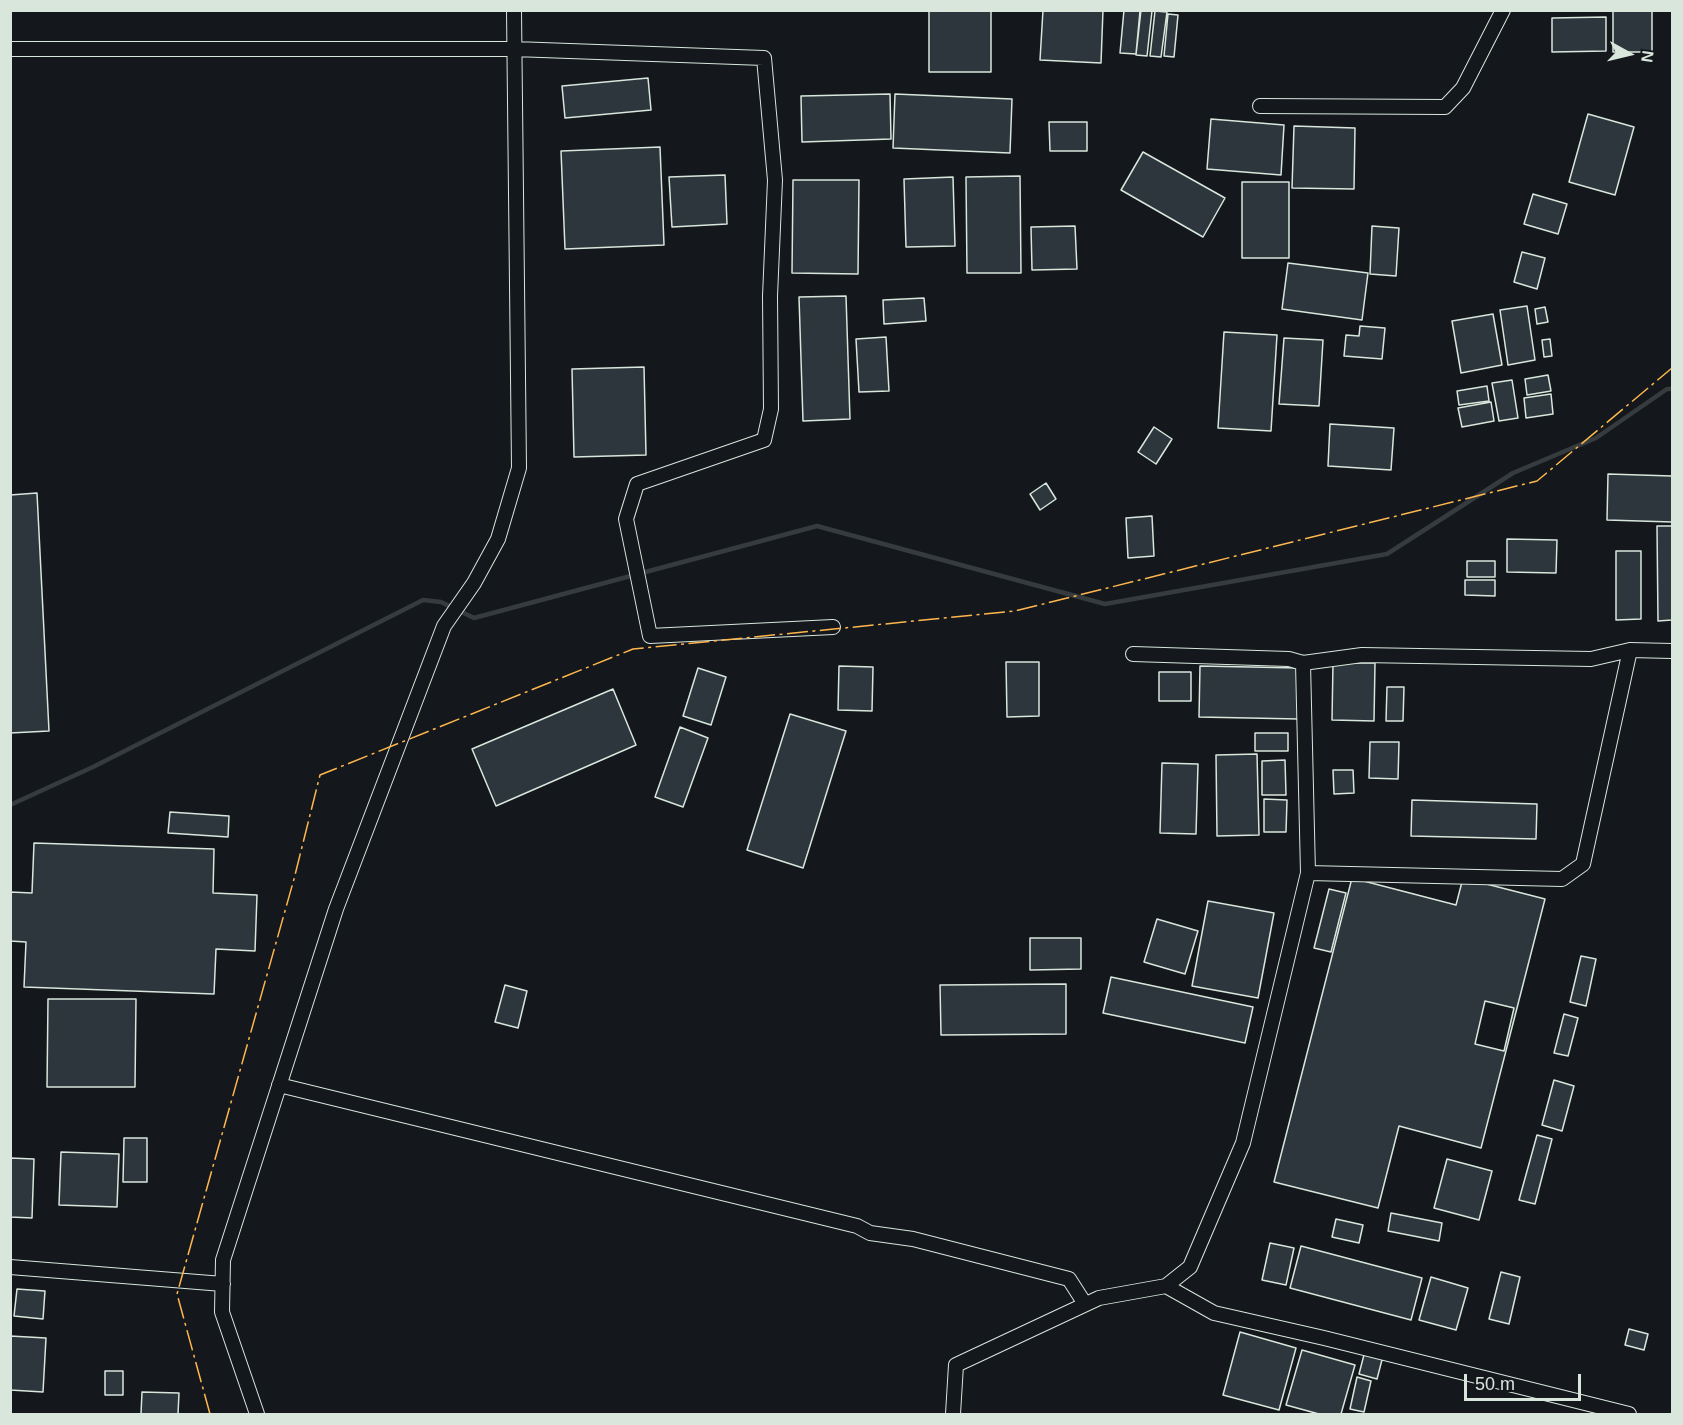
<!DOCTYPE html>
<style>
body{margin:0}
#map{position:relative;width:1683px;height:1425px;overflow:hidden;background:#14181c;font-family:Arial,sans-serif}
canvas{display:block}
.frame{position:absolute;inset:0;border:12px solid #d8e6dc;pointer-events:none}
.north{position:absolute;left:1599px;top:24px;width:60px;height:60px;-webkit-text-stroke:4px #14181c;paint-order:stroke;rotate:98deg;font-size:16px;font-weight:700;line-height:24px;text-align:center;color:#d8e6dc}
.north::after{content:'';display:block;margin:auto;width:21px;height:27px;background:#d8e6dc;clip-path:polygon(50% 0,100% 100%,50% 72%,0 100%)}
.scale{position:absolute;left:1464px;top:1374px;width:117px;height:27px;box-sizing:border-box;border:3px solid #d8e6dc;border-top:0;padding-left:8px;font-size:18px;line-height:21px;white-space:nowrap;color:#d8e6dc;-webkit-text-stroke:4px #14181c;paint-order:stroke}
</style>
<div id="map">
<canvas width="1683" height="1425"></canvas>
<div class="frame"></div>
<div class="north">N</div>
<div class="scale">50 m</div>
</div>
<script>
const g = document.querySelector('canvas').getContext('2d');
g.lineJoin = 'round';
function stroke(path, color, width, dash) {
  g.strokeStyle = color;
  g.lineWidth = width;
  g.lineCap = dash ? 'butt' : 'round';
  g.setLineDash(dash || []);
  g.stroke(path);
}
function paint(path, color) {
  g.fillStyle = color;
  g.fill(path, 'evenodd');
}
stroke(new Path2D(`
 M10 805 93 767 423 600 441 602 474 618 817 526 1105 604 1387 554 1513 473 1596 438 1667 389H1672`), '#363b3e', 4.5);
const building = new Path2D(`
 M929 10H991V72H929Z
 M1043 10H1103L1101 63 1040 60Z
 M1124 10 1140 11 1136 54 1120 53Z
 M1141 10 1152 11 1147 56 1136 55Z
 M1613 10H1652V52H1613Z
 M1155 11 1167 12 1161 57 1150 56Z
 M1168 14 1178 15 1174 57 1164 56Z
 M1606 17V51L1552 52V18Z
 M648 78 651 110 565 118 562 86Z
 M890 94 891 139 802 142 801 96Z
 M895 94 1012 99 1010 153 893 148Z
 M1588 114 1634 127 1615 195 1569 182Z
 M1211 119 1284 125 1281 175 1207 169Z
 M1049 122H1087V151H1050Z
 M1294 126 1355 128 1354 189 1292 188Z
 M660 147 664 245 565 249 561 151Z
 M1143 152 1225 198 1203 237 1121 190Z
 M725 175 727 224 672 227 669 177Z
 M1020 176 1021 273H967L966 177Z
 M953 177 955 246 906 247 904 179Z
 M793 180H859L858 274 792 273Z
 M1242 182H1289V258H1242Z
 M1533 194 1567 204 1558 234 1524 224Z
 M1075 226 1077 269 1032 270 1031 227Z
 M1372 226 1399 228 1396 276 1370 274Z
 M1522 252 1545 258 1537 289 1514 282Z
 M1288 263 1368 273 1362 320 1282 309Z
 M846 296 850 419 803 421 799 297Z
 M924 298 926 321 884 324 883 300Z
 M1527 306 1535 360 1508 365 1500 310Z
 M1545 307 1548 322 1537 324 1535 309Z
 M1493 314 1502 365 1461 373 1452 321Z
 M1360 326 1385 328 1382 359 1344 356 1346 335 1359 336Z
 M1224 332 1277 335 1271 431 1218 428Z
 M886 337 889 391 859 392 856 339Z
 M1284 338 1323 340 1319 406 1279 404Z
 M1550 339 1552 356 1544 357 1542 340Z
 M644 367 646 455 574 457 572 369Z
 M1548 375 1551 391 1527 395 1525 379Z
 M1512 380 1518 418 1499 421 1492 383Z
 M1487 386 1489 401 1459 405 1457 391Z
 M1551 394 1553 414 1526 418 1524 398Z
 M1491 402 1494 421 1462 427 1458 408Z
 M1330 424 1394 428 1391 470 1328 466Z
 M1154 427 1172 439 1156 464 1138 452Z
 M1608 474 1672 476V522L1607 520Z
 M1046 483 1056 499 1040 510 1030 494Z
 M37 493 49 731 10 733V495Z
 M1152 516 1154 556 1128 558 1126 518Z
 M1657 526H1672V620L1658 621Z
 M1507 539 1557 540 1556 573 1507 572Z
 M1616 551H1641V619L1616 620Z
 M1467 561H1495V577H1467Z
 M1465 580H1495V596L1465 595Z
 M1006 662H1039V716L1007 717Z
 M1333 663H1375L1374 721 1332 720Z
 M839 666 873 667 872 711 838 710Z
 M1200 666 1300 668 1299 719 1199 717Z
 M698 668 726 677 711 725 683 716Z
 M1159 672H1191V701H1159Z
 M1387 687H1404L1403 721H1386Z
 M613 689 636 745 496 806 472 749Z
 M790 714 846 731 803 868 747 850Z
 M680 727 708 738 683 807 655 797Z
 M1255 733H1288V751H1255Z
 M1370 742H1399L1398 779 1369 778Z
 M1257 754 1259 835 1217 836 1216 755Z
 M1285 760 1286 795H1262V761Z
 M1162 763 1198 764 1196 834 1160 833Z
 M1333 770H1353L1354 793 1334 794Z
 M1264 799 1287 800 1286 832H1264Z
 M1412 800 1537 804 1536 839 1411 836Z
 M170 812 229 816 228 837 168 833Z
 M34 843 214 849 213 893 257 895 255 951 216 949 214 994 24 987 26 942 10 941V892L32 893Z
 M1352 878 1456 905 1463 878 1545 899 1481 1148 1399 1126 1378 1208 1274 1182Z
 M1329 889 1346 893 1331 952 1314 948Z
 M1208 901 1274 913 1258 998 1192 986Z
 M1157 919 1198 931 1185 974 1144 962Z
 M1030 938H1081V969L1030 970Z
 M1581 956 1596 959 1586 1006 1570 1002Z
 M1111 977 1253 1007 1245 1043 1103 1013Z
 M1066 984V1034L941 1035 940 985Z
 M505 985 527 991 518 1028 495 1022Z
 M48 999H136L135 1087H47Z
 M1485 1001 1514 1008 1504 1051 1475 1044Z
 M1564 1014 1578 1018 1568 1056 1554 1053Z
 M1554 1080 1574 1086 1562 1131 1542 1125Z
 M1537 1135 1552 1139 1535 1204 1519 1200Z
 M124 1138H147V1182H123Z
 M61 1152 119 1154 117 1207 59 1205Z
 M10 1158 34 1159 32 1218 10 1217Z
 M1447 1159 1492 1171 1479 1220 1434 1208Z
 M1391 1213 1442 1223 1439 1241 1388 1231Z
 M1336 1219 1363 1225 1359 1243 1332 1237Z
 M1270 1243 1294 1248 1286 1285 1262 1280Z
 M1301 1246 1422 1278 1411 1320 1290 1288Z
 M1501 1272 1520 1277 1509 1324 1489 1319Z
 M1431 1277 1468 1288 1456 1330 1419 1320Z
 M17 1289 45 1291 43 1319 14 1316Z
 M1629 1329 1648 1334 1644 1350 1625 1345Z
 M1240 1332 1296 1348 1279 1410 1223 1395Z
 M10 1336 46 1338 43 1392 10 1390Z
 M1302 1350 1355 1365 1341 1414H1319L1286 1405Z
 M1365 1351 1383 1356 1377 1379 1359 1374Z
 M105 1371H123V1395H105Z
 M1357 1377 1371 1381 1364 1412 1350 1409Z
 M142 1392 179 1393 178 1414H141Z`);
paint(building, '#2c363c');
stroke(building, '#d8e6dc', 1.5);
const street = new Path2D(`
 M10 49H514L764 58 775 180 770 296 771 409 764 440 637 484 626 519 650 636 833 627
 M1260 106 1445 107 1463 88 1503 10
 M1133 654 1289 659 1303 663 1362 655 1591 659 1630 650 1672 651
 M1308 873 1562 879 1583 864 1630 650
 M279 1085 857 1226 870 1233 913 1239 1069 1279 1085 1304
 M10 1267 223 1284
 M1166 1286 1214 1313 1324 1338 1629 1414
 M257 1414 222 1312 223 1260 336 909 444 626 474 583 498 539 519 468 514 10
 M953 1414 956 1365 1099 1298 1166 1286 1190 1267 1243 1143 1308 873 1303 663`);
stroke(street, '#d8e6dc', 16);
stroke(street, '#14181c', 14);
stroke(new Path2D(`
 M210 1414 177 1294 294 879 320 775 633 649 1015 611 1537 481 1672 368`), '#ffb74d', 1.5, [21, 4.5, 3, 4.5]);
</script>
